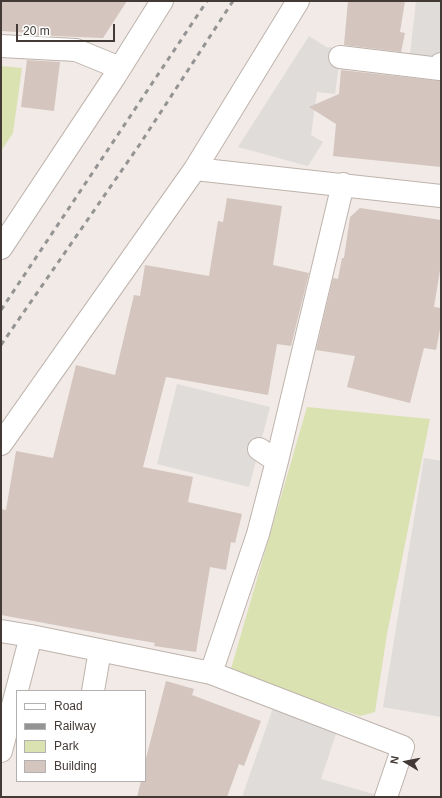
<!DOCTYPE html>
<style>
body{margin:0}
#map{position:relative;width:442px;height:798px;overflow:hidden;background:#f1eae6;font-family:Helvetica,sans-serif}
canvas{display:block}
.frame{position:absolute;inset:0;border:2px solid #433a36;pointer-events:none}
.legend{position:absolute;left:16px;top:690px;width:130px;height:92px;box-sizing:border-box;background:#fff;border:1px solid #b4b0af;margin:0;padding:5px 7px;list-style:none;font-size:12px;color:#433a36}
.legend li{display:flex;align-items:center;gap:8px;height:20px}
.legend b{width:20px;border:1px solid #b4b0af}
.north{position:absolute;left:386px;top:742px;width:40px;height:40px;-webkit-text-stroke:3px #fff;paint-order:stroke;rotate:280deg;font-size:11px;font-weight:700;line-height:16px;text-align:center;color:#433a36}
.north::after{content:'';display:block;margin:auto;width:14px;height:18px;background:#433a36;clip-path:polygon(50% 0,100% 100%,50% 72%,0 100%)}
.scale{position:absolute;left:16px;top:24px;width:99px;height:18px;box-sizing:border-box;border:2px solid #433a36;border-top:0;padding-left:5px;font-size:12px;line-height:14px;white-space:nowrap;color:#433a36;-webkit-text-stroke:3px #fff;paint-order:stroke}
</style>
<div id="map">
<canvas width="442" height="798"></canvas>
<div class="frame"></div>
<ul class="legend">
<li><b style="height:5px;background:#fff"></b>Road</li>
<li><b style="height:5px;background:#949494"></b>Railway</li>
<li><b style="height:11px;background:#dbe2b2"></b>Park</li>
<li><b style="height:11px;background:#d4c5bf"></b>Building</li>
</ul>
<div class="north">N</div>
<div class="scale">20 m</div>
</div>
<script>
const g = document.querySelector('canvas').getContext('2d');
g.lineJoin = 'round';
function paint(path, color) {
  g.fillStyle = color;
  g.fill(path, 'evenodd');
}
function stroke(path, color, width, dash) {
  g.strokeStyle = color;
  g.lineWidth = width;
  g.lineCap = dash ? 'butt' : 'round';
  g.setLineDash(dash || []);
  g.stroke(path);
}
paint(new Path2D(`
 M1 66 22 68 13 133 1 151Z
 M307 407 430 419 387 634 375 712 360 716 230 672Z`), '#dbe2b2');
paint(new Path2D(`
 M416 1H441V58L410 55Z
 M309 36 326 47 341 49 335 94 317 92 311 135 323 142 308 166 238 147Z
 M177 384 270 407 249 487 157 464Z
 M424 458 441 461V717L383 707Z
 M273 708 337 731 321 779 377 795 376 797H242Z`), '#dfdcda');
paint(new Path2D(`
 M1 1H127L103 38 31 35V33L1 31Z
 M348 1H405L400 32 405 33 401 52 344 45Z
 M27 60 60 62 54 111 21 107Z
 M341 70 441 81V167L333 156 336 124 309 107 339 94Z
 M227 198 282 206 273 265 309 273 291 346 277 344 268 395 166 377 143 467 193 477 188 502 242 514 235 543 231 542 226 570 210 567 196 652 154 646 155 643 115 636 1 615V509L6 510 16 451 53 458 76 365 115 375 134 295 140 296 145 265 209 276 218 221 223 222Z
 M360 208 441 220V264L434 307 441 308V324L436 350 424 348 410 403 347 387 355 356 316 350 333 278 338 279 342 258H344L350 217Z
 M166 681 194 689 192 695 261 721 244 766 239 764 227 797H137L141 781H145V762Z`), '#d4c5bf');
const minor = new Path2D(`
 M1 46 76 50 120 68
 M340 57 440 69 441 64
 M195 169 441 196
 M1 248 115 76 162 1
 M1 444 195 169 298 1
 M259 449 277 461
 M1 631 31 636 211 673 403 747 386 797
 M211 673 258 534 277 461 343 184
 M93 691 100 650
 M1 751 31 636`);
stroke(minor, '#beb3ac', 24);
stroke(minor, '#fff', 22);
stroke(new Path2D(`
 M1 310 207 1
 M1 345 140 144 233 1`), '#949494', 3, [5, 5]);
</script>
